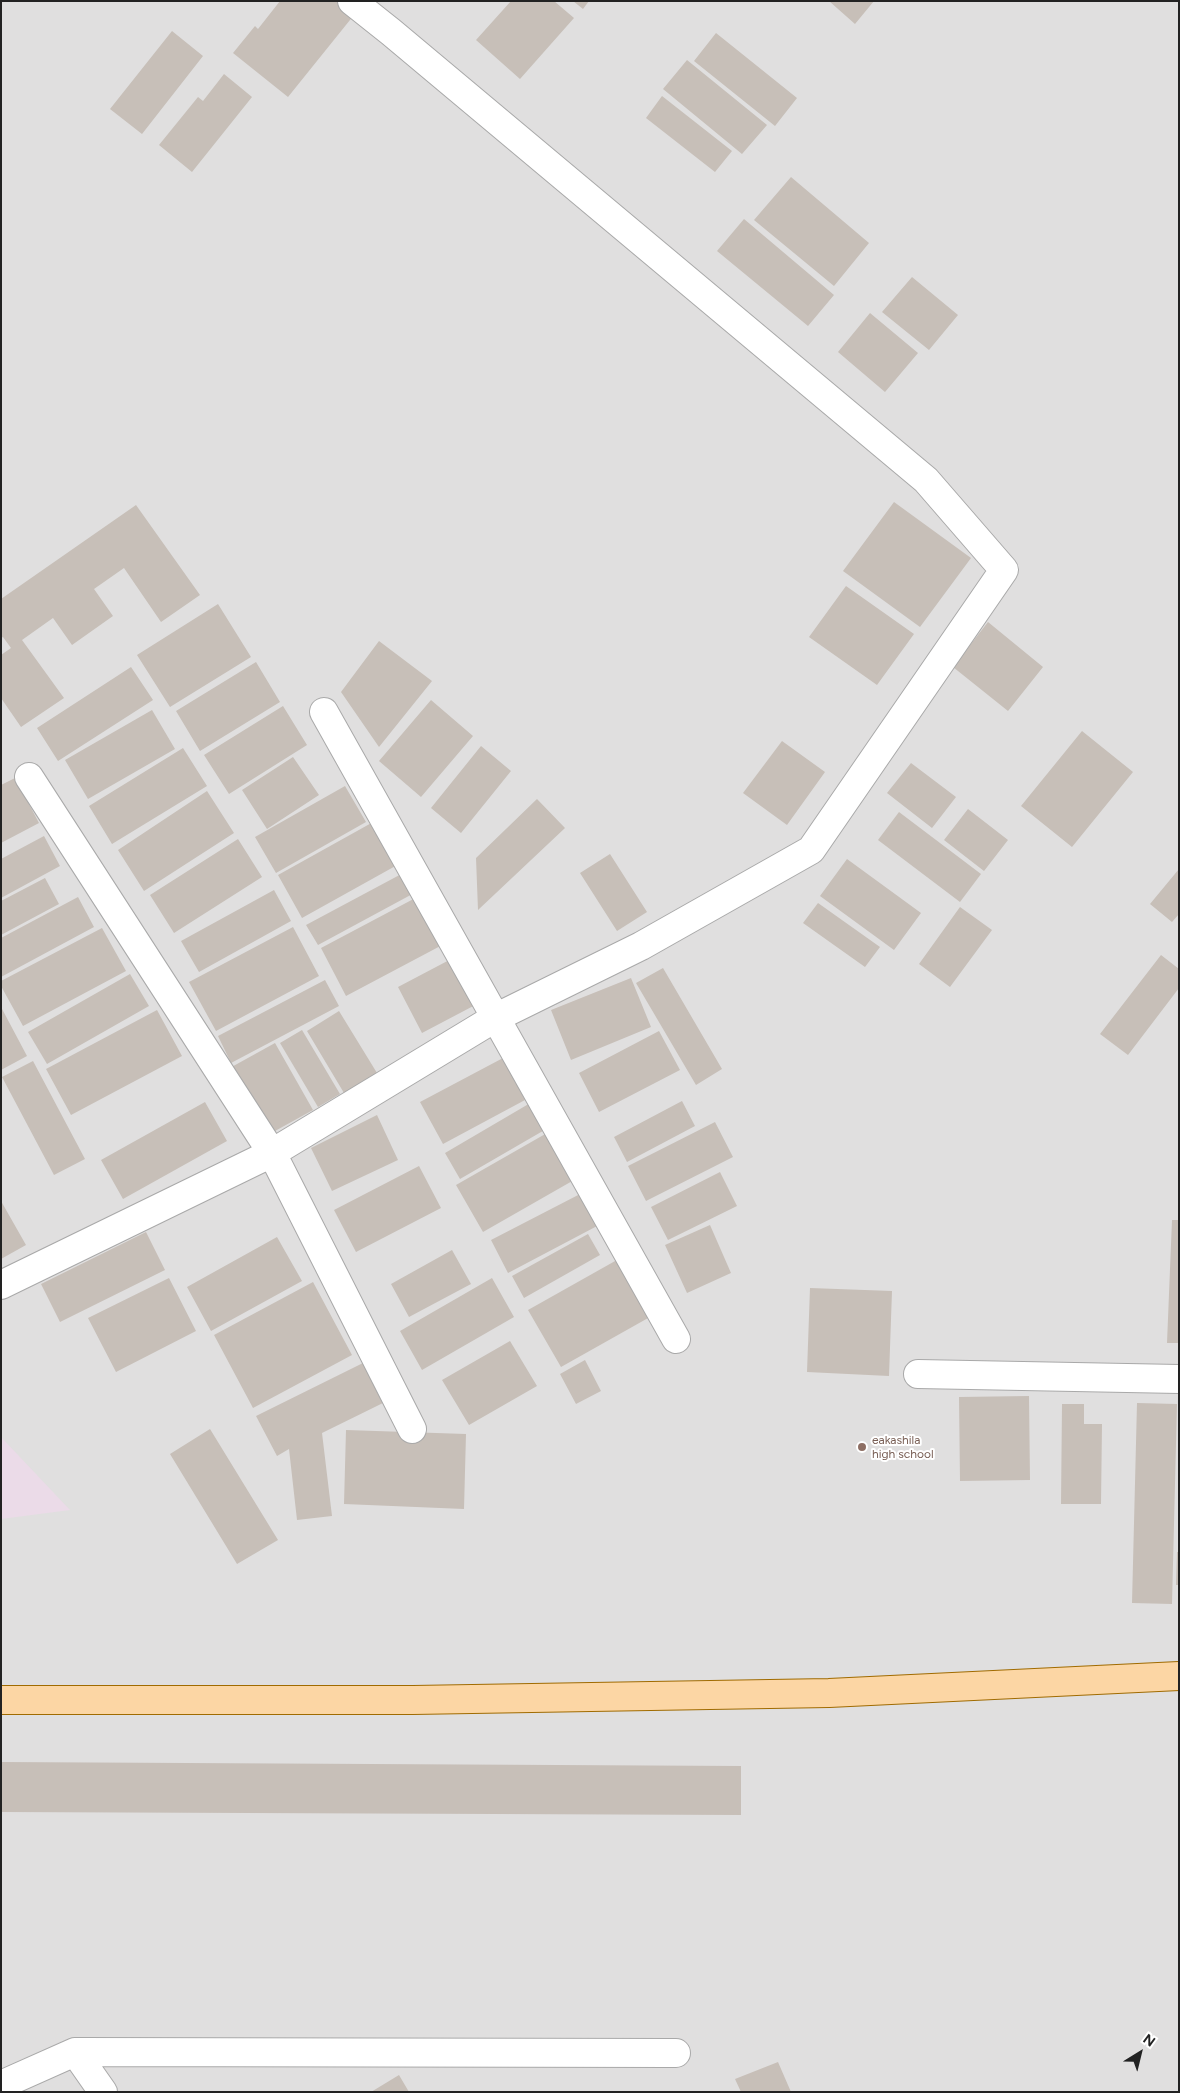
<!DOCTYPE html>
<style>
body{margin:0}
#map{position:relative;width:1180px;height:2093px;overflow:hidden;background:#f2efe9;font-family:Figtree,sans-serif}
canvas{display:block}
.frame{position:absolute;inset:0;border:2px solid #222;pointer-events:none}
.north{position:absolute;left:1115px;top:2028px;width:50px;height:50px;-webkit-text-stroke:4px #fff;paint-order:stroke;rotate:36deg;font-size:14px;font-weight:700;line-height:20px;text-align:center;color:#222}
.north::after{content:'';display:block;margin:auto;width:18px;height:22px;background:#222;clip-path:polygon(50% 0,100% 100%,50% 72%,0 100%)}
</style>
<div id="map">
<canvas width="1180" height="2093"></canvas>
<div class="frame"></div>
<div class="north">N</div>
</div>
<script>
const g = document.querySelector('canvas').getContext('2d');
g.lineJoin = 'round';
function paint(path, color) {
  g.fillStyle = color;
  g.fill(path, 'evenodd');
}
function stroke(path, color, width, dash) {
  g.strokeStyle = color;
  g.lineWidth = width;
  g.lineCap = dash ? 'butt' : 'round';
  g.setLineDash(dash || []);
  g.stroke(path);
}
function label(font, color, halo, rows, align = 'center') {
  g.font = font + ' Figtree,sans-serif';
  g.lineWidth = 4;
  g.setLineDash([]);
  g.textBaseline = 'middle';
  g.strokeStyle = halo;
  g.fillStyle = color;
  for (const [text, x, y, turn = 0] of rows) {
    g.save();
    g.translate(x, y);
    g.rotate((+turn || 0) * Math.PI / 180);
    g.textAlign = isNaN(turn) ? turn : align;
    if (halo) g.strokeText(text, 0, 0);
    g.fillText(text, 0, 0);
    g.restore();
  }
}
paint(new Path2D(`
 M1 1H1179V2092H1Z`), '#e0dfdf');
paint(new Path2D(`
 M1 1437 70 1510 1 1519Z`), '#ebdbe8');
paint(new Path2D(`
 M280 1H336L354 15 288 97 233 53 255 26 258 29Z
 M511 1H554L574 18 520 79 476 40Z
 M573 1H589L583 9Z
 M829 1H874L855 24Z
 M172 31 203 56 142 134 110 109Z
 M716 33 797 98 775 126 694 61Z
 M687 60 767 125 742 154 663 89Z
 M224 74 252 97 192 172 159 145 198 97 203 101Z
 M662 96 732 151 715 172 646 118Z
 M791 177 869 243 834 286 754 220Z
 M744 219 834 295 808 326 717 251Z
 M912 277 958 315 929 350 882 312Z
 M870 313 918 353 885 392 838 352Z
 M894 502 971 558 920 627 843 571Z
 M136 505 200 595 161 622 124 568 94 589 113 616 72 645 53 618 22 640 64 698 21 727 1 698V655L11 648 3 637 1 638V599Z
 M846 586 914 634 877 685 809 637Z
 M218 604 251 657 170 707 137 655Z
 M988 622 1043 667 1008 711 953 667Z
 M379 641 432 681 379 747 341 692Z
 M256 662 280 702 200 751 176 711Z
 M131 667 153 700 58 761 37 728Z
 M431 700 473 736 421 797 379 761Z
 M283 706 307 745 229 794 204 755Z
 M152 710 175 749 88 799 65 760Z
 M1082 731 1133 772 1072 847 1021 806Z
 M782 741 825 772 787 825 743 793Z
 M481 746 511 771 461 833 431 808Z
 M183 748 207 786 112 844 89 806Z
 M293 757 319 795 267 829 242 790Z
 M911 763 956 797 932 828 887 793Z
 M15 778 39 823 1 843V785Z
 M345 786 366 822 276 873 255 837Z
 M207 791 234 833 144 891 118 850Z
 M537 799 565 828 478 910 476 858Z
 M968 809 1008 840 984 871 944 840Z
 M899 812 981 874 960 902 878 840Z
 M375 821 399 864 302 918 278 875Z
 M44 836 60 866 1 898V859Z
 M238 839 262 877 174 933 150 895Z
 M610 854 647 912 617 931 580 873Z
 M847 859 921 913 894 950 820 896Z
 M1179 869V914L1172 922 1150 904Z
 M407 871 418 891 318 945 306 925Z
 M45 878 59 904 1 935V901Z
 M274 890 291 921 199 972 181 941Z
 M421 895 446 943 346 996 321 948Z
 M78 897 94 927 1 977V938Z
 M818 903 880 947 865 967 803 923Z
 M960 907 992 930 950 987 919 964Z
 M293 927 319 976 216 1031 189 982Z
 M102 928 126 971 23 1026 1 986V981Z
 M1161 955 1179 969V988L1128 1055 1100 1034Z
 M455 957 479 1003 422 1033 398 987Z
 M663 968 722 1069 696 1085 636 983Z
 M130 974 149 1006 47 1064 28 1032Z
 M631 978 651 1027 571 1060 551 1010Z
 M325 980 339 1006 231 1063 218 1036Z
 M1 1007 27 1056 1 1070Z
 M157 1010 182 1056 71 1115 46 1069Z
 M339 1011 377 1073 344 1093 307 1031Z
 M302 1030 340 1094 318 1107 280 1043Z
 M659 1031 680 1070 599 1112 579 1073Z
 M275 1043 313 1110 266 1136 228 1069Z
 M503 1058 525 1100 443 1144 420 1102Z
 M33 1061 85 1159 54 1175 2 1077Z
 M682 1101 695 1126 627 1162 614 1137Z
 M205 1102 227 1141 123 1199 101 1160Z
 M532 1102 548 1128 460 1179 445 1153Z
 M377 1115 398 1160 332 1191 311 1148Z
 M715 1122 733 1157 646 1201 628 1166Z
 M554 1129 581 1176 483 1232 456 1185Z
 M419 1166 441 1208 356 1252 334 1210Z
 M720 1172 737 1206 668 1240 651 1207Z
 M582 1193 599 1225 508 1273 491 1240Z
 M1 1201 26 1245 1 1259Z
 M1172 1220H1179V1343H1167Z
 M710 1225 731 1273 687 1293 665 1245Z
 M146 1232 165 1270 60 1322 41 1284Z
 M588 1234 600 1255 524 1298 512 1276Z
 M277 1237 302 1281 211 1331 187 1287Z
 M452 1250 471 1284 409 1317 391 1284Z
 M624 1256 657 1313 561 1367 528 1310Z
 M169 1278 196 1331 116 1372 88 1318Z
 M492 1278 514 1317 422 1370 400 1331Z
 M313 1282 352 1355 253 1408 214 1335Z
 M810 1288 892 1291 889 1376 807 1372Z
 M510 1341 537 1386 469 1425 442 1380Z
 M585 1360 601 1391 576 1404 560 1374Z
 M363 1363 383 1403 322 1433 332 1516 297 1520 289 1449 277 1456 256 1416Z
 M1029 1396 1030 1480 960 1481 959 1397Z
 M1137 1403 1177 1404 1172 1604 1132 1603Z
 M1062 1404H1084V1424H1102L1101 1504H1061Z
 M210 1429 278 1540 237 1564 170 1454Z
 M346 1430 466 1434 464 1509 344 1504Z
 M1177 1552H1179V1585H1176Z
 M1 1762 741 1766V1815L1 1812Z
 M778 2062 791 2092H741L735 2079Z
 M399 2075 409 2092H371Z`), '#c7bfb8');
const minor = new Path2D(`
 M324 712 676 1339
 M29 777 272 1153 412 1429
 M1 1285 272 1153 495 1018 641 946 811 850 1004 570 926 480 391 32 352 1
 M918 1374 1179 1379
 M75 2052 103 2092
 M1 2085 75 2052 676 2053`);
const major = new Path2D(`
 M1 1700H413L829 1693 1179 1676`);
stroke(minor, '#a9a9a9', 30);
stroke(major, '#a06b00', 30);
stroke(minor, '#fff', 28);
stroke(major, '#fcd6a4', 28);
for (const [x, y, r, color] of [
 [862,1447,5,"#8d6e63"]
]) {
  const dot = new Path2D();
  dot.arc(x, y, r, 0, 2 * Math.PI);
  g.fillStyle = color;
  g.fill(dot);
  stroke(dot, '#fff', 2);
}
label('12px', '#785e54', '#fff', [
 ["eakashila",872,1440],
 ["high school",872,1454]
], 'left');
</script>
